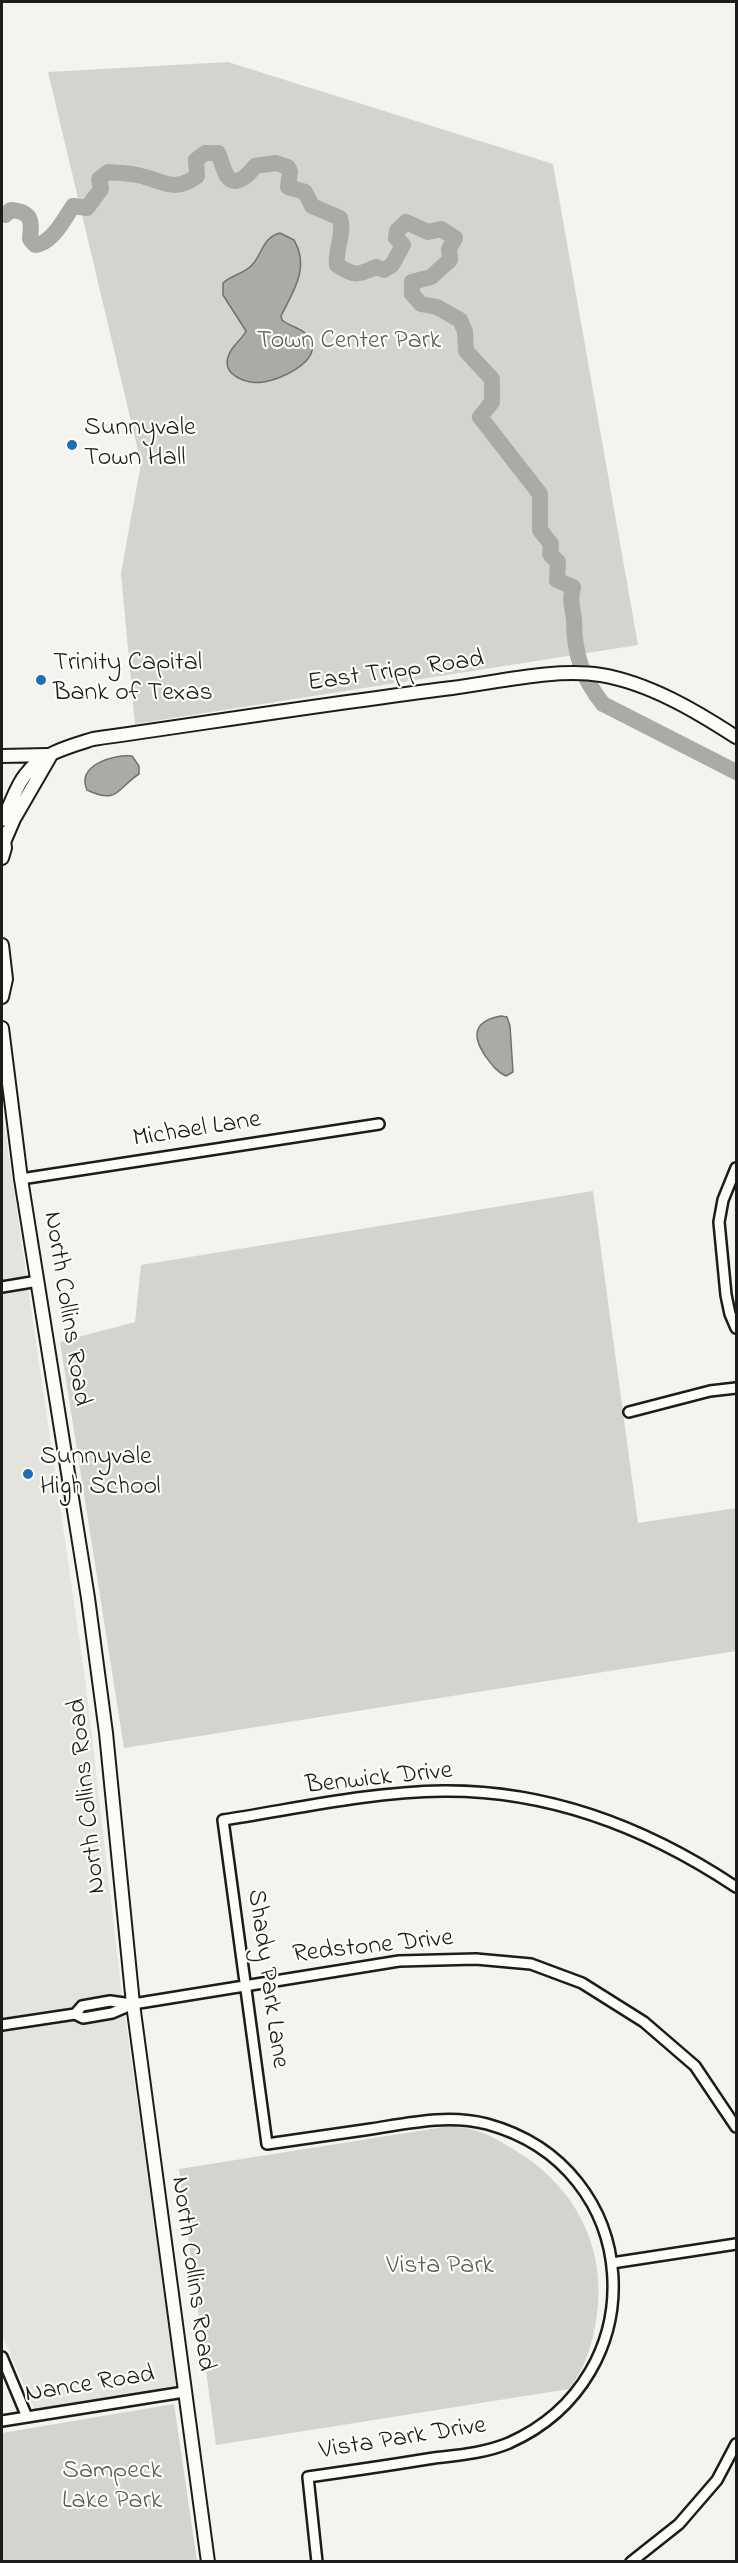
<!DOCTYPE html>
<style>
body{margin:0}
#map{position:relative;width:738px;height:2563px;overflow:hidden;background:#f4f3ee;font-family:"Indie Flower",sans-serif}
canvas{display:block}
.frame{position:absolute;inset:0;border:3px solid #1c1c1c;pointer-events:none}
</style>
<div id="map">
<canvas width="738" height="2563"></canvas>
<div class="frame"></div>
</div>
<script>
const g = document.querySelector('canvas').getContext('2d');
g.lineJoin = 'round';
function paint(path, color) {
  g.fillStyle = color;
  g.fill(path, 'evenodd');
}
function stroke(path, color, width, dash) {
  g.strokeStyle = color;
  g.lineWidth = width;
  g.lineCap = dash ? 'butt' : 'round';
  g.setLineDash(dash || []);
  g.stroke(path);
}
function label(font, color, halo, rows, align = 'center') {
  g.font = font + ' "Indie Flower",sans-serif';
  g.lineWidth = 4.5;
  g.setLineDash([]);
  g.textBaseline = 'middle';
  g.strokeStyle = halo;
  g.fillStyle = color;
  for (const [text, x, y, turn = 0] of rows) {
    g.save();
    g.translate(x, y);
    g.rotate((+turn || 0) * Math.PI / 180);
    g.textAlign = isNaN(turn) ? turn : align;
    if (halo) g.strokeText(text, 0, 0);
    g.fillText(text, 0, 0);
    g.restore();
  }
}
paint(new Path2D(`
 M2 1109 85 1678 122 1995 178 2387 36 2413 2 2335Z`), '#e4e3de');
paint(new Path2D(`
 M228 62 553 164 638 645 135 724 121 573 141 463 48 72Z
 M593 1191 638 1523 736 1508V1651L124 1748 60 1342 135 1322 141 1265Z
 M450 2126C480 2129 488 2134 513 2149 578 2187 610 2253 595 2327 590 2351 584 2369 569 2389L216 2445 179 2169Z
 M174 2404 197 2561 2 2562V2433Z`), '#d4d3cf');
const water = new Path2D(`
 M280 233 294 240C310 267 294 290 281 316L282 320C291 328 306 328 311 341 320 362 280 380 263 382 249 385 222 376 228 357 231 346 241 341 246 331L223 295V283C231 275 244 274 252 265 263 253 262 238 280 233Z
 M132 756 139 766V774C117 788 119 805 87 790 76 765 114 754 132 756Z
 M501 1016 507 1017 510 1026 513 1072 506 1076C497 1072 492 1065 486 1057 471 1035 474 1021 501 1016Z`);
paint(water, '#abaaa6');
stroke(water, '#72716f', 1.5);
stroke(new Path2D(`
 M2 214 5 215 11 210C32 212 32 220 30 239L35 245C52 244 64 219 73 206L87 208 101 189 99 179 108 172C117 173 128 173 137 175 163 180 173 194 197 176L196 160 205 153H218C221 160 224 171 227 176 236 189 250 173 255 166L276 163 288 167 290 172 288 187 305 192 312 206 340 218C345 234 335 248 337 265 354 276 357 276 376 267L384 270 392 265 403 245 396 238 397 231 406 222 428 232 441 229 455 238 449 249 450 260 431 277 412 282V294L421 304 437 307 460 320 465 331 466 351 492 379V402L480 417 540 494V530L551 544 550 554 558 562 557 580 573 587C569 604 573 606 574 620 574 653 582 678 603 704L736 772`), '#abaaa6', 16);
const minor = new Path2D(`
 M736 1168 723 1200 719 1222 726 1295 730 1314 736 1328
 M21 1179 379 1124
 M2 1287 38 1281
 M629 1412 710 1391 736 1388
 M75 2014 82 2006 110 2001 132 2004
 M2 2025 75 2014 83 2018 112 2013 133 2004 399 1961 476 1959 531 1964 582 1983 644 2022 695 2066 736 2127
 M612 2263 736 2244
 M2 2357 27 2417
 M2 2421 184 2392
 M317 2562 308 2477C350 2471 392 2465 434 2458 459 2455 485 2453 509 2443 657 2377 645 2167 487 2124 448 2114 409 2123 371 2129 336 2134 302 2139 267 2144L223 1820C295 1809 369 1792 443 1791 550 1790 649 1829 736 1887
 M631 2562 679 2524 717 2480 736 2444`);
const tertiary = new Path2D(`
 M2 756 47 755
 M2 820C11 806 15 787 26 774 40 754 71 746 93 739 212 722 332 703 452 688 498 682 555 668 601 675 649 683 696 711 736 737
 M5 840 14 819 51 755
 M2 858 5 848 3 833
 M2 945 6 979 2 997
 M2 1028 21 1179 88 1598 106 1733 133 2004 208 2562`);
stroke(minor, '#1c1c1c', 14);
stroke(tertiary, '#1c1c1c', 16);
stroke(minor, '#fdfcf7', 9);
stroke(tertiary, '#fdfcf7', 12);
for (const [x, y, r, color] of [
 [72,445,6,"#1f6fb2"],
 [41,680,6,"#1f6fb2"],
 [28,1474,6,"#1f6fb2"]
]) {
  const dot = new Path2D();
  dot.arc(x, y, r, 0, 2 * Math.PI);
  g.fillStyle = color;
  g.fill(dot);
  stroke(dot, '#fdfcf7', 2);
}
label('26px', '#5c5c5b', '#fdfcf7', [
 ["Town Center Park",349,343],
 ["Vista Park",440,2268],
 ["Sampeck",112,2473],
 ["Lake Park",112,2503]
]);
label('26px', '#1c1c1c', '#fdfcf7', [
 ["Sunnyvale",84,430],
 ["Town Hall",84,460],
 ["Trinity Capital",53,665],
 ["Bank of Texas",53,695],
 ["Sunnyvale",40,1459],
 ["High School",40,1489]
], 'left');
label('26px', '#1c1c1c', '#fdfcf7', [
 ["East Tripp Road",396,673,-8],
 ["Michael Lane",197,1131,-9],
 ["North Collins Road",65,1309,81],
 ["Benwick Drive",379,1780,-6],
 ["North Collins Road",89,1796,-96],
 ["Redstone Drive",373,1948,-6],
 ["Shady Park Lane",266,1979,82],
 ["North Collins Road",191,2274,82],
 ["Nance Road",90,2386,-9],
 ["Vista Park Drive",403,2440,-9]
]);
</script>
